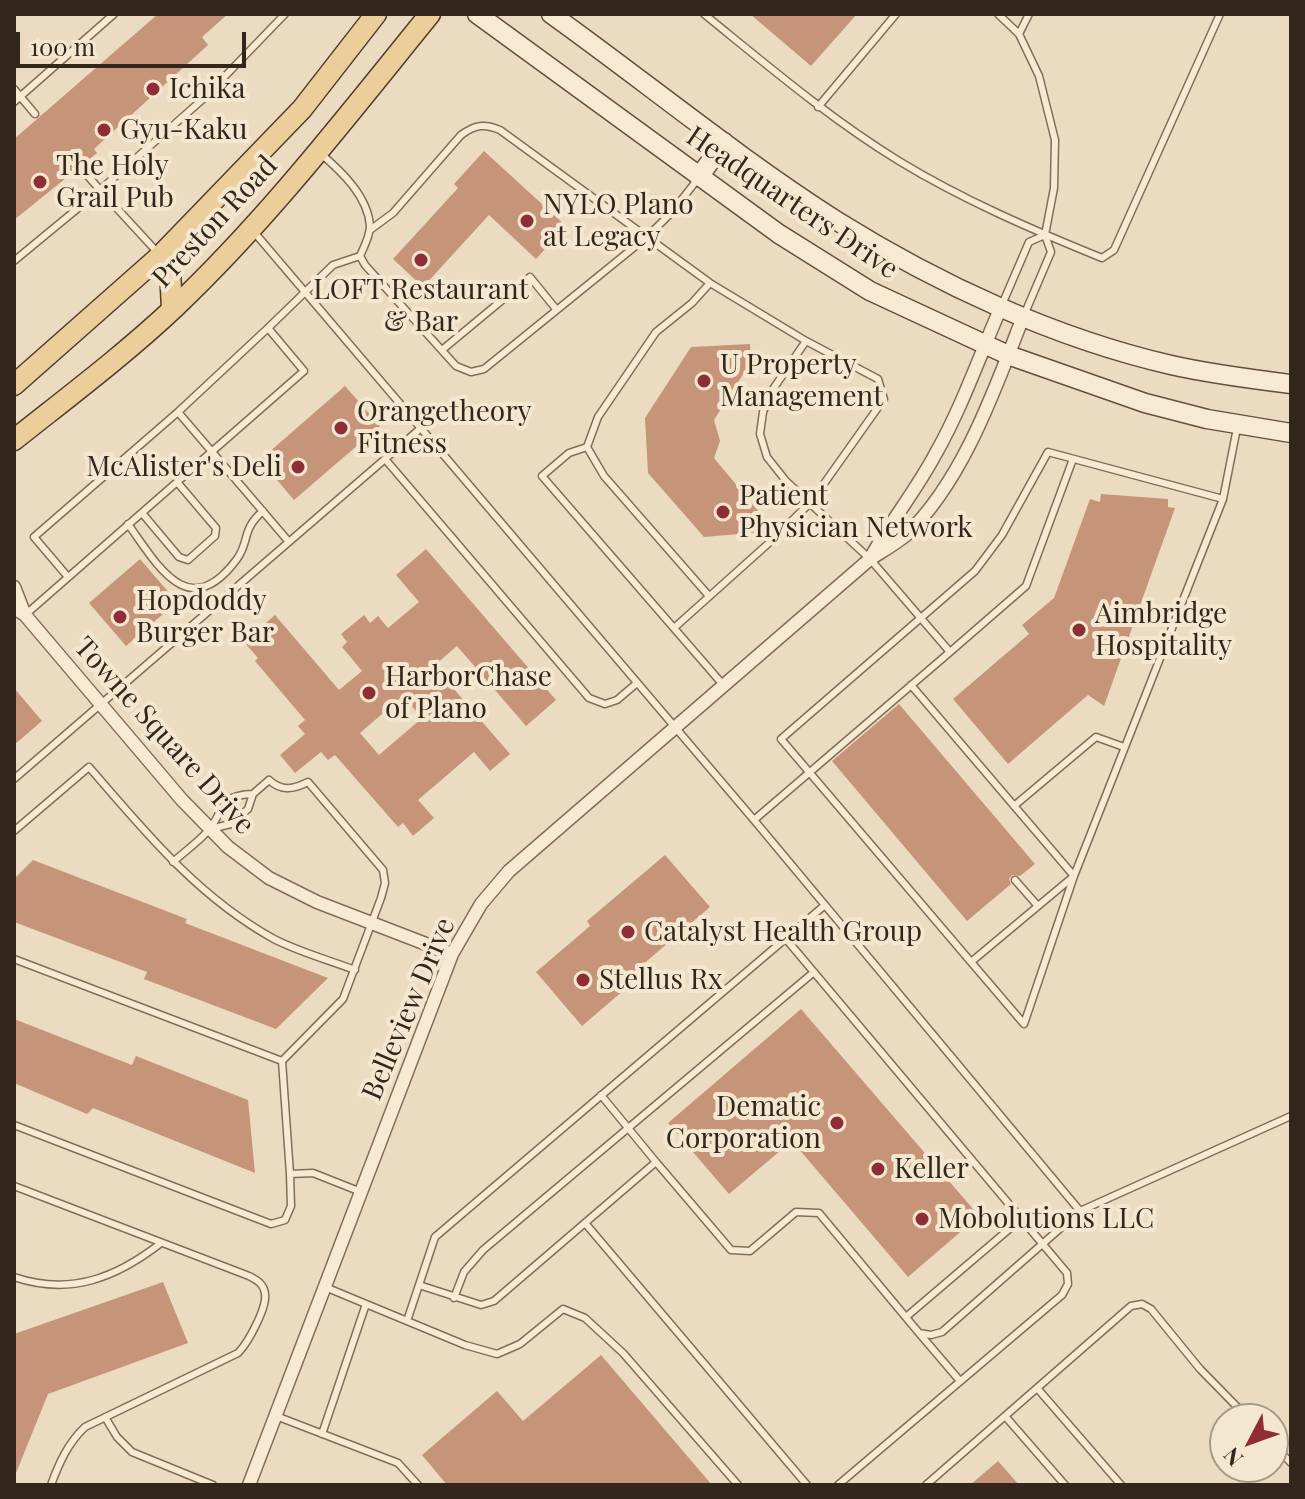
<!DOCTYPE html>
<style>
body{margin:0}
#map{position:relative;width:1305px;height:1499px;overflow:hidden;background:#ebdcc1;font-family:"Playfair Display",serif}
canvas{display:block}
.frame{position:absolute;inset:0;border:16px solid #33271d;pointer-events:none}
.north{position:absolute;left:1209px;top:1403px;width:80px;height:80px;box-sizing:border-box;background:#f3e7d0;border:2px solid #a69a88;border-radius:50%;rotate:229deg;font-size:22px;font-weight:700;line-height:32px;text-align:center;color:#33271d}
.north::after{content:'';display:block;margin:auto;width:28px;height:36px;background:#8e2e34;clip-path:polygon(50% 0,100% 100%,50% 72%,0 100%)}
.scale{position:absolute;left:16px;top:32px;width:230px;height:36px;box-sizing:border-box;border:4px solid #33271d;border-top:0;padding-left:10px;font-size:24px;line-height:28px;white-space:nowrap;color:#33271d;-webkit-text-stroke:6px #f3e7d0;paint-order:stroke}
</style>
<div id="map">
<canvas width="1305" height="1499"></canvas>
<div class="frame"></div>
<div class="north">N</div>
<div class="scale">100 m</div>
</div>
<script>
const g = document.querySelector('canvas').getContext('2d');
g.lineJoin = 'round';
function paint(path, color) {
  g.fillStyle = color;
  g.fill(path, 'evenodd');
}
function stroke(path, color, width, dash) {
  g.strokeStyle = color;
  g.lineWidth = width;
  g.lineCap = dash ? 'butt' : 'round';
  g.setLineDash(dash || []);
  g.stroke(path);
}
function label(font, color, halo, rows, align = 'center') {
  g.font = font + ' "Playfair Display",serif';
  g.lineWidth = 8;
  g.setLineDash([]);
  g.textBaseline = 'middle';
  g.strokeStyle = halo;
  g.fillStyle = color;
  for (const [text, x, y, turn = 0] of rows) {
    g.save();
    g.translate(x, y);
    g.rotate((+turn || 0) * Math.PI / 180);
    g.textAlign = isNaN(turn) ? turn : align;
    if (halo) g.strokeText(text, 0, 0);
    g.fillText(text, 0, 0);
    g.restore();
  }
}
paint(new Path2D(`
 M158 14H228L202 37 208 45 94 149 97 153 14 220V139Z
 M750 14H857L811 66Z
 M484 151 566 226 536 259 489 215 423 287 393 259 458 188 454 184Z
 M750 344 751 362 714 420 720 441 714 458 760 513 762 532 704 537 648 473 645 418 691 347Z
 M345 386 380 426 294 500 260 460Z
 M1101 494 1168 499V507L1175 508 1104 706 1088 695 1008 764 953 699 1029 634 1022 625 1054 598 1090 499 1100 502Z
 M426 549 556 700 526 726 457 646 434 666 510 754 490 771 474 752 418 800 434 818 413 836 403 823 398 827 335 755 328 760 321 752 295 773 280 755 305 734 298 726 305 720 255 661 258 658 244 642 275 615 339 690 362 671 342 647 347 642 341 634 364 615 370 623 378 616 388 628 419 602 396 575ZM403 696 422 718 379 755 360 733Z
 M140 559 177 602 126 646 89 603Z
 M14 688 42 721 14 745Z
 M899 704 1035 864 1020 876 1012 875 1009 879 1011 884 967 921 832 761Z
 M665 855 710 907 634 972 638 978 582 1026 536 972 590 926 587 921Z
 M33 860 187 919 185 923 328 978 276 1029 144 979 147 972 14 922V879Z
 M801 1009 979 1216 908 1277 792 1141 729 1194 668 1123Z
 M14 1019 132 1065 136 1056 248 1100 255 1173 93 1108 87 1114 14 1083Z
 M163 1282 188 1343 48 1394 14 1478V1334Z
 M601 1355 712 1485H447L422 1455 497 1391 523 1421Z
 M998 1461 1019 1485H970Z`), '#c69579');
const service = new Path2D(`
 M704 14C767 65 829 118 899 161 963 200 1033 230 1102 258L1114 250 1220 14
 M998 14 1019 34 1039 76 1055 140 1054 188 1045 235 1051 252 1025 313
 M1019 34 1029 14
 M14 89 35 114
 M14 102 114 14
 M818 107 896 14
 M320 153C341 171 368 196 370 226 370 236 364 247 360 256L365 265 456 366 471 372 484 369 648 236 672 212 697 180
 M87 175 100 190 203 99 285 14
 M370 230 393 213 461 135C475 125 484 123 500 130L710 283 806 341 878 379 884 399 811 502 770 542 674 628
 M254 232 754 820 1080 1211
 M14 261 100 190 158 253
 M1001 307 1029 242 1045 235
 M442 350 530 277 556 309
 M178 412 289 542
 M587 447 569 453 542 476 725 687
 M385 459 589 698 605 704 617 700 637 683
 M142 513 179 557 188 560 215 536 216 528 177 482
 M128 524C158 566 189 624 237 559 250 541 241 530 263 511
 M68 577 34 537 178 412 268 328
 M709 596 604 476 587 447 598 417 656 332 692 303 710 283
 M25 615 304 371 268 328 333 265 360 256
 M950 652 1026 586 1073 459
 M911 685 1074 876 971 962 781 739 975 571 1002 535 1048 452 1223 499
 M14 779 421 428
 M1014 806 1096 737 1124 747
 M754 820 950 652 870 559 786 481 767 457 760 434 763 412 771 392 806 341
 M210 829 231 824 248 809 253 794 269 780C282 792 294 789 308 782L383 870 385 883 381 898 343 999 282 1061 290 1174
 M14 831 89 767C145 832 198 897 274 939 299 952 329 960 355 970
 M173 862C184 852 197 843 207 832 225 813 216 795 253 794
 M1015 880 1037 905
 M786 939 1067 1273 1068 1284 1062 1295 838 1485
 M14 959 282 1061
 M971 962 1024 1024 1074 876 1223 499 1237 428
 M14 1125 271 1224 285 1220 291 1206 290 1174 313 1173 361 1192
 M656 1162 731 1250 750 1251 796 1212 819 1213 919 1333 931 1335 942 1332 1080 1211 1291 1116
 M14 1186 249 1276C257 1280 264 1284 265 1294 267 1308 248 1343 238 1353L85 1427C68 1443 59 1463 51 1485
 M585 1223 807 1485
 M14 1277C70 1296 116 1278 161 1243
 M419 1285 481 1305 494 1301 656 1162 601 1095
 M325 1287 465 1345 497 1354 520 1344 563 1309 585 1318 623 1353 738 1485
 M454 1298 464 1272 483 1250 814 972
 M906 1317 1021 1219
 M407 1321 435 1237 825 905
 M919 1333 960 1381
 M1037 1388 1121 1485
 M276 1416 398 1463 418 1485
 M1005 1416 1065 1485
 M105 1417 117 1437 132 1452 213 1485
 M322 1434 366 1304
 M1273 1444 1291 1463
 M926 1485 1131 1306 1142 1304 1151 1309 1200 1369 1249 1419`);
const minor = new Path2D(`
 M871 557C891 521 917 489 936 453 962 407 980 355 1001 307
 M14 587 25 615
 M14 608 25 615 182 800 228 847 269 878 317 902 452 954
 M249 1485 452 954 481 904 509 871 870 559C881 552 895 544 906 535 963 481 995 389 1023 317`);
const secondary = new Path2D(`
 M477 14 779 234 870 291 1008 355 1145 403 1207 419 1291 433
 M551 14C646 82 738 158 837 221 938 284 1054 338 1171 365 1210 374 1251 379 1291 384
 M699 177 724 142`);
const primary = new Path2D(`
 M160 256 170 270 172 309
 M14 385 160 256 302 109 376 14
 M14 440C68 397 124 355 174 308 268 219 348 115 430 14`);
stroke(service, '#836d5a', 9);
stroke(minor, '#836d5a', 15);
stroke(secondary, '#644e3d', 21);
stroke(primary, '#503c2e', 23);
stroke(service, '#f6ead3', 6);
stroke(minor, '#f6ead3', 12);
stroke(secondary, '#f6ead3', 18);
stroke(primary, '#ecce9a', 20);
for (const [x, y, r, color] of [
 [153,89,8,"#8e2e34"],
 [104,130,8,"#8e2e34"],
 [40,182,8,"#8e2e34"],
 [527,221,8,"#8e2e34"],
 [421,260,8,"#8e2e34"],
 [704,381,8,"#8e2e34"],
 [341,428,8,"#8e2e34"],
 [298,467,8,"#8e2e34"],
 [723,512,8,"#8e2e34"],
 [120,617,8,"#8e2e34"],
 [1079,630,8,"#8e2e34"],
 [369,693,8,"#8e2e34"],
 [628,932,8,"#8e2e34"],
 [583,980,8,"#8e2e34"],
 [837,1123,8,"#8e2e34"],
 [878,1169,8,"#8e2e34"],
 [922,1219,8,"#8e2e34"]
]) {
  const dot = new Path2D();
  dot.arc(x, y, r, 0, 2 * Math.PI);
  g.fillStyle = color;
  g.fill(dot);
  stroke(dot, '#f3e7d0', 3);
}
label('28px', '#33271d', '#f3e7d0', [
 ["Ichika",169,89],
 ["Gyu-Kaku",120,130],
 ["The Holy",56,166],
 ["Grail Pub",56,198],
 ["NYLO Plano",543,205],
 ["at Legacy",543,237],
 ["LOFT Restaurant",421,290,"center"],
 ["& Bar",421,322,"center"],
 ["U Property",720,365],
 ["Management",720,397],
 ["Orangetheory",357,412],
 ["Fitness",357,444],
 ["McAlister's Deli",282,467,"right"],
 ["Patient",739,496],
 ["Physician Network",739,528],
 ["Hopdoddy",136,601],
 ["Burger Bar",136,633],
 ["Aimbridge",1095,614],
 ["Hospitality",1095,646],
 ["HarborChase",385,677],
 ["of Plano",385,709],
 ["Catalyst Health Group",644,932],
 ["Stellus Rx",599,980],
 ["Dematic",821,1107,"right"],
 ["Corporation",821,1139,"right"],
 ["Keller",894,1169],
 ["Mobolutions LLC",938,1219]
], 'left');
label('28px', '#33271d', '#f3e7d0', [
 ["Headquarters Drive",792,203,34],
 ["Preston Road",215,222,-47],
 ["Towne Square Drive",164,736,48],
 ["Belleview Drive",409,1009,-67]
]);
</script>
